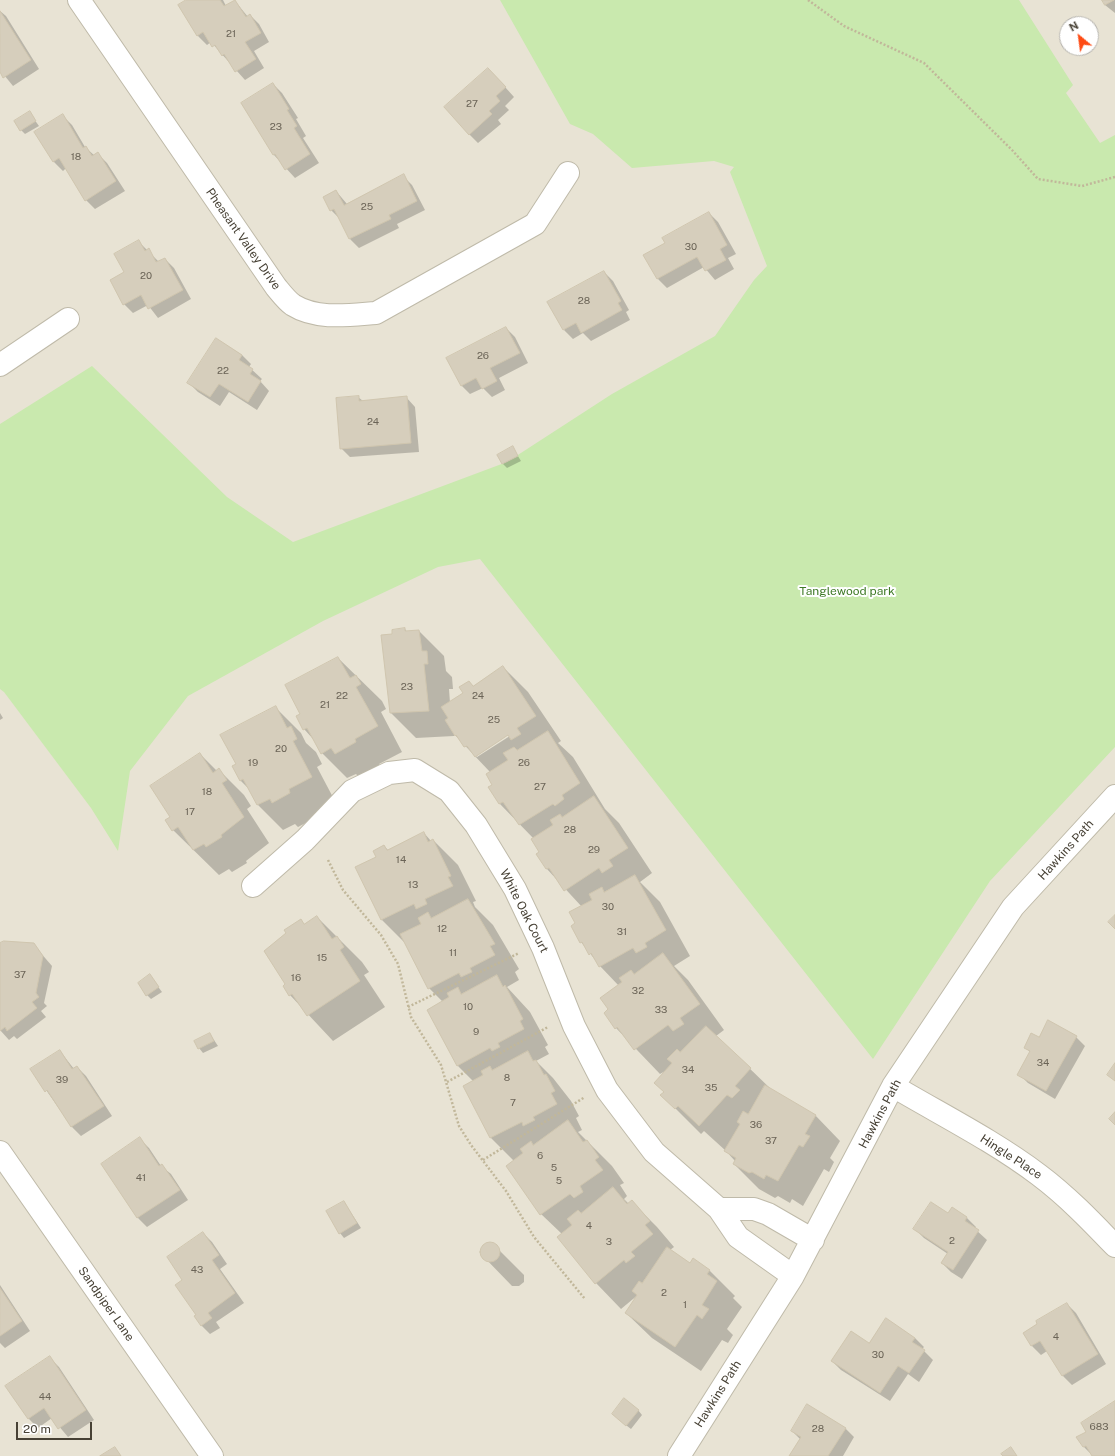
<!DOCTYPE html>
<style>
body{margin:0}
#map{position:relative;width:1115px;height:1456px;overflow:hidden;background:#f4f1e7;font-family:"Public Sans",sans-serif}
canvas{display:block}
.north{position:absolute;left:1059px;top:16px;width:40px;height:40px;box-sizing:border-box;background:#fff;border:1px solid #b5b3ae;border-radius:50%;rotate:331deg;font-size:11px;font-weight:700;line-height:16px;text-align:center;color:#474135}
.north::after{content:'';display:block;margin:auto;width:14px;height:18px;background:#fe4b13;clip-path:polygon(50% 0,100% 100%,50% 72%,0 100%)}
.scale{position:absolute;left:16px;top:1422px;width:76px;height:18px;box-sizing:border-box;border:2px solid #474135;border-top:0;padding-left:5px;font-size:12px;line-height:14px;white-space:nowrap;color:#474135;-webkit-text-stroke:3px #fff;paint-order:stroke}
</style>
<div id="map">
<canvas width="1115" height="1456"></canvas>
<div class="north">N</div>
<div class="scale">20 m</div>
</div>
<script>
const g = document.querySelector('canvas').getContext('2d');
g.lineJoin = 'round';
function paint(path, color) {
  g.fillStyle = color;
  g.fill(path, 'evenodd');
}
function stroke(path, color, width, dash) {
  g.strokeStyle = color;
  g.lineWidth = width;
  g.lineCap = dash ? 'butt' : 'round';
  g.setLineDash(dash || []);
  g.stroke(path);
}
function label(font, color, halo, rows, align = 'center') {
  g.font = font + ' "Public Sans",sans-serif';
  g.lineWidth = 4;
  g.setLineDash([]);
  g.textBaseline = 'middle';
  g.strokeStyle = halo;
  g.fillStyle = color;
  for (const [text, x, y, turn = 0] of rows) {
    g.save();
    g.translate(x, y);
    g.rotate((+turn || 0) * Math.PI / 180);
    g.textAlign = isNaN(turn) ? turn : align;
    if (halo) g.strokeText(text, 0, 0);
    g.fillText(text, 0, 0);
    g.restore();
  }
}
paint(new Path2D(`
 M0 0H1115V1456H0ZM1067 24H1091V48H1067Z`), '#e8e3d4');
paint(new Path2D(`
 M500 0H1019L1073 85 1066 93 1100 143 1115 135V747L990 881 873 1059 480 559 438 567 323 621 188 696 130 771 118 851 91 808 4 692 0 689V424L92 366 227 497 293 542 507 462 612 394 715 336 754 280 767 266 730 172 734 167 714 161 632 168 593 134 570 124Z`), '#c9e9ae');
paint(new Path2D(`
 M188 0H223L226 6 235 1 248 17 250 15 259 24 269 42 254 51 264 68 245 80 211 42 207 45 198 36 179 5Z
 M1103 0H1115V13L1105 5Z
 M0 11 6 16 39 69 13 86 0 70Z
 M1069 48H1082L1074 52Z
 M497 78 514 97 505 106 509 110 498 120 501 124 478 143 469 134Z
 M273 84 282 93 298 118 296 119 306 136 303 138 319 163 295 178 274 155 242 104Z
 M29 112 39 126 25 134 21 130Z
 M63 116 72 125 85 147 95 156 98 154 107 163 125 191 95 209 86 200 66 168 63 171 54 162 35 132Z
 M403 176 412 185 425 210 397 224 399 228 359 248 350 239 340 219 331 210 336 191 347 204Z
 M709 213 718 222 736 254 728 258 734 269 715 280 704 267 667 288 658 279 645 256 667 243Z
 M139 242 159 262 165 259 174 268 191 299 158 318 148 305 133 313 124 304 126 273Z
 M604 272 613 281 629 310 626 312 630 320 591 341 583 333 573 339 564 330Z
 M506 328 515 337 528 363 499 378 505 390 492 397 483 388 470 394 461 385Z
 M216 339 242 355 251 364 249 367 262 379 260 381 269 391 257 410 229 392 220 406 198 392 189 383Z
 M358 397 363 401 406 397 415 407 419 452 350 457 341 448Z
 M513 448 521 461 507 468 503 464Z
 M405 629 407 632 419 631 444 656 446 671 452 677 453 689H449L450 703 464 694 469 682 474 687 503 667 528 692 561 741 558 743 573 757 605 809 619 823 652 873 640 882 660 902 690 956 674 966 688 980 724 1030 716 1036 774 1092 815 1115 840 1141 830 1158 834 1162 829 1172 824 1169 803 1206 792 1199 790 1203 778 1196 775 1198 759 1189 734 1164 735 1161 726 1151 704 1131 701 1134 662 1095 665 1092 667 1070 660 1074 616 1028 610 1009 619 986 600 966 581 942 577 923 582 907 547 869 537 854 541 852 534 839 500 804 489 788 494 785 490 772 454 734V736L416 738 391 713 393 635ZM512 732 513 734 477 757 475 755Z
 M338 658 382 701 386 709 381 712 402 752 379 764 381 768 361 779 356 774 347 778 322 753 314 740 304 729 302 715Z
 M276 708 301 733 306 743 316 752 322 764 317 767 336 803 313 815 315 818 298 827 295 824 283 830 258 805 250 790 240 780 237 765Z
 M0 713 3 718 0 720Z
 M200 754 217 771 219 770 244 795 251 806 247 809 269 843 246 861 247 863 232 872 229 869 219 875 173 830 172 817Z
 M424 833 431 841 433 840 458 865 476 901 473 902 475 907 493 925 519 969 515 972 519 980 507 987 530 1012 548 1045 545 1047 549 1054 536 1061 553 1078 571 1101 579 1116 576 1118 582 1130 578 1132 612 1166 624 1183 620 1185 627 1196 624 1199 629 1204 632 1202 657 1227 674 1247 670 1250 691 1264 694 1260 710 1271 735 1296 733 1298 742 1307 727 1329 733 1335 728 1343 722 1340 701 1371 652 1338 626 1313 639 1294 621 1309 596 1283 558 1237 562 1234 541 1214 514 1161 491 1138 464 1086 473 1081 458 1066 428 1010 443 1002 429 988 405 943 382 920 357 867 377 857 384 846 388 850Z
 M317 917 362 962 369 972 364 975 385 1007 333 1041 290 995 287 984V933L300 920 305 925Z
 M33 944 52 966 44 1003 47 1006 41 1011 46 1017 17 1039 14 1036 9 1040 0 1030V945Z
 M150 976 162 992 151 999 147 995Z
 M210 1034 218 1046 203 1053 199 1048Z
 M1076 1037 1085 1046 1055 1099 1028 1083 1019 1074 1031 1053 1025 1047 1039 1039Z
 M60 1051 74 1069 77 1067 86 1076 112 1116 81 1136 72 1127 32 1070Z
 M140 1139 149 1148 161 1166 171 1174 188 1200 147 1227 138 1218 102 1164Z
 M344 1202 361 1228 344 1238 340 1233Z
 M952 1209 967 1218 976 1227 975 1229 987 1240 962 1279 951 1272 942 1263 948 1254 924 1238 915 1229 948 1214Z
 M203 1233 212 1242 227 1264 220 1269 244 1303 216 1322 220 1328 210 1334 201 1325 184 1280Z
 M487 1244 494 1245 524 1275V1282L519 1286H512L482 1255V1249Z
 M0 1285 30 1331 5 1348 0 1343Z
 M1067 1304 1076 1313 1106 1364 1072 1385 1063 1376 1047 1351 1041 1355 1032 1346 1024 1333Z
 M915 1338 924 1347 922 1349 933 1360 919 1382 908 1374 890 1401 841 1370 832 1361 870 1345Z
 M50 1358 59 1367 94 1420 68 1437 52 1418 38 1428 29 1419 7 1387Z
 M1115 1403V1456H1093L1084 1447 1088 1432Z
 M638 1410 642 1415 631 1429 618 1419Z
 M845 1428 854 1437 843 1456H790L800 1439 792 1431Z`), '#0003');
const building = new Path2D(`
 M186 0H220L224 6 235 0 246 17 250 14 261 33 245 42 256 59 235 72 224 54 222 56 215 45 212 47 203 32 197 36 178 5Z
 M1102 0H1114L1105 5Z
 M0 11 31 60 3 78 0 72Z
 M1067 31V46L1061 34Z
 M488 68 506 87 496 96 500 101 489 111 492 114 469 135 444 107Z
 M273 83 289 109 287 110 297 126 294 128 310 154 285 170 275 154 273 155 241 103Z
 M30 111 36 121 20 131 14 121Z
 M63 114 83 148 86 146 92 156 98 152 116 181 85 201 59 158 53 162 34 132Z
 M404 174 417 201 389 215 391 219 349 239 334 209 330 211 323 197 336 190 344 205Z
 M709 212 727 245 720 249 726 260 705 271 697 257 657 279 643 255 665 243 662 238Z
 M139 240 145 251 149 248 156 262 165 258 183 290 148 309 141 295 123 305 110 280 124 272 114 254Z
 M604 271 621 301 618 303 622 310 581 333 576 323 563 330 547 302Z
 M506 327 520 353 490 368 497 381 482 389 476 378 461 386 446 358Z
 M216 338 242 355 239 360 253 369 250 374 261 381 248 402 219 384 210 397 187 383Z
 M359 396V401L407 396 411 443 340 449 336 398Z
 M513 446 518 456 502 464 497 455Z
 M405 628V631L419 630 422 651H427L428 664H424L429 711 390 713 381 635 392 634V630Z
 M338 657 350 678 356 675 361 684 356 687 378 726 355 739 356 742 335 754 331 748 321 754 307 728 303 730 296 716 300 714 285 685Z
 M503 666 536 716 517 728 521 734 511 740 508 735 475 757 467 746 464 747 456 735 455 736 445 720 448 718 441 707 463 693 459 687 469 681 473 686Z
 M276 706 287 728 291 726 297 739 293 741 312 777 289 789 290 793 272 803 270 799 257 805 243 779 240 781 232 766 236 764 220 735Z
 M548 731 580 783 562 795 564 799 555 806 553 804 519 825 503 802 499 804 488 787 492 785 486 774 508 760 503 753 514 747 517 750Z
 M200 753 213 773 219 768 227 780 222 783 244 817 221 835 222 837 206 847 204 844 193 850 178 827 172 831 165 820 170 817 150 786Z
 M594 796 628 848 609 860 613 866 602 873 599 868 564 891 549 868 546 869 536 854 539 852 531 839 553 825 550 820 560 814 562 817Z
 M424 832 428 842 433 839 451 876 448 877 453 886 425 899 427 904 416 909 414 904 381 920 355 867 376 857 373 851 384 845 387 850Z
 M635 875 666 930 645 943 647 947 636 953 633 948 599 967 591 953 589 955 582 942 580 943 571 926 575 923 569 912 592 900 589 894 602 887 604 892Z
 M468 899 495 944 490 946 495 955 470 968 472 972 461 977 459 973 428 989 400 934 421 924 418 918 428 912 431 918Z
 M1115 915V929L1108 922Z
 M317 916 332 939 337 936 344 947 340 950 360 981 307 1016 292 994 289 996 283 986 285 984 264 951 286 933 284 930 301 919 304 924Z
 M4 941 34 943 43 956 36 993 39 997 32 1002 37 1008 7 1031 5 1027 0 1031V943Z
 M663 953 700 1004 680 1018 684 1024 673 1031 668 1025 634 1050 617 1027 615 1029 604 1013 608 1009 600 998 622 982 619 978 631 970 634 974Z
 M150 974 159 987 146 996 138 983Z
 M497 975 503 987 505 985 523 1019 520 1021 524 1029 498 1043 500 1047 492 1051 490 1048 457 1066 427 1010 449 997 447 993 458 987 461 994Z
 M1048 1020 1077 1036 1046 1091 1017 1075 1030 1051 1024 1048 1031 1033 1039 1037Z
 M706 1026 751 1068 735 1086 740 1090 732 1098 727 1095 699 1126 678 1106 675 1109 660 1095 664 1092 654 1083 672 1063 667 1059 677 1049 680 1052Z
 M210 1033 214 1041 198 1049 194 1041Z
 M60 1050 72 1069 77 1066 104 1106 71 1127 47 1090 45 1092 30 1069Z
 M528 1051 533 1061 536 1060 544 1075 546 1074 555 1091 551 1093 557 1104 533 1117 535 1120 523 1126 522 1122 490 1138 463 1086 483 1075 481 1071 490 1066 492 1070Z
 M1115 1063V1081L1107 1075Z
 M765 1085 816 1115 805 1134 810 1136 803 1147 799 1145 778 1181 766 1175 764 1179 752 1172 749 1173 733 1164 736 1158 724 1151 740 1124 737 1122 743 1111 748 1114Z
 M1115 1112V1125L1109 1119Z
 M568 1120 583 1142 587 1140 599 1157 595 1160 603 1170 580 1186 583 1192 574 1198 570 1194 540 1215 506 1166 523 1153 520 1149 531 1141 533 1145Z
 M140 1137 159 1166 162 1164 180 1190 137 1218 101 1164Z
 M613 1187 627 1204 632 1200 650 1221 645 1225 653 1234 631 1252 635 1256 626 1263 624 1260 595 1284 557 1237 572 1225 567 1219 578 1210 581 1213Z
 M344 1201 357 1223 339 1234 326 1211Z
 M931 1202 948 1213 952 1207 967 1217 965 1221 979 1230 953 1270 941 1263 948 1252 913 1229Z
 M203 1232 219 1255 212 1260 235 1293 208 1313 212 1318 201 1326 194 1316 196 1315 175 1285 182 1280 167 1257Z
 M480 1252a10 10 0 1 1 20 0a10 10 0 1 1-20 0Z
 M667 1247 690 1263 693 1258 710 1270 707 1274 717 1281 702 1305 709 1309 702 1319 697 1315 675 1347 625 1313 637 1295 632 1291 639 1281 642 1283Z
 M0 1288 22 1321 0 1336Z
 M1067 1303 1098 1354 1062 1376 1040 1341 1031 1346 1023 1333 1037 1324 1036 1321Z
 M886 1318 915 1338 912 1342 925 1350 909 1373 898 1366 880 1393 831 1361 851 1331 869 1343Z
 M50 1356 86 1410 58 1429 44 1408 28 1419 5 1386Z
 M624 1398 639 1410 626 1426 612 1414Z
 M1115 1401V1456H1092L1086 1446 1083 1447 1076 1437 1086 1432 1081 1423Z
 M807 1404 846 1428 828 1456H789L801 1437 791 1431Z
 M115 1447 121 1456H100Z
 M1011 1447 1017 1456H1003L1001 1454Z`);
paint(building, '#d6cebc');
stroke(building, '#d0c6af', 1);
const minor = new Path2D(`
 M79 0 276 287C281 293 287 301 293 305 317 320 349 315 376 313L535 224 568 173
 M0 365 68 319
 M253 886 305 840 352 791 389 773 415 770 449 791 476 825 515 889 543 948 574 1026 607 1090 654 1152 719 1209 738 1237 793 1276
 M893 1086C942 1115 994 1141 1039 1175 1067 1196 1091 1221 1115 1246
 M0 1152 212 1456
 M719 1209H754L768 1214 813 1240
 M679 1456 793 1276 893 1086 1013 907 1115 796`);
stroke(minor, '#bfbaa9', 24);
stroke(new Path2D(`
 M808 0 844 26 924 63 1012 150 1038 179 1082 186 1115 177
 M328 860 343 890 381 935 398 964 411 1017 441 1065 459 1126 471 1145 506 1191 534 1237 585 1299
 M408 1007 519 953
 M447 1082 548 1027
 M483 1160 585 1097`), '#c1b79a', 2.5, [2, 2]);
stroke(minor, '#fff', 22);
label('10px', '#6b6457', null, [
 ["21",231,34],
 ["27",472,104],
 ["23",276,127],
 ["18",76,157],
 ["25",367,207],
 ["30",691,247],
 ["20",146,276],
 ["28",584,301],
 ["26",483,356],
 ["22",223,371],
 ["24",373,422],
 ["23",407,687],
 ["22",342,696],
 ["24",478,696],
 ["21",325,705],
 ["25",494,720],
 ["20",281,749],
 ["19",253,763],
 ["26",524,763],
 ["27",540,787],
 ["18",207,792],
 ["17",190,812],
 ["28",570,830],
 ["29",594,850],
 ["14",401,860],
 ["13",413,885],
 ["30",608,907],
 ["12",442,929],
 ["31",622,932],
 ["11",453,953],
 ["15",322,958],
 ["37",20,975],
 ["16",296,978],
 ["32",638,991],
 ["10",468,1007],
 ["33",661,1010],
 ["9",476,1032],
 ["34",1043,1063],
 ["34",688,1070],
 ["8",507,1078],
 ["39",62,1080],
 ["35",711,1088],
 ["7",513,1103],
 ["36",756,1125],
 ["37",771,1141],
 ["6",540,1156],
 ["5",554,1168],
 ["41",141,1178],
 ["5",559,1181],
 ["4",589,1226],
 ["2",952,1241],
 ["3",609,1242],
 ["43",197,1270],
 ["2",664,1293],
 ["1",685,1305],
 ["4",1056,1337],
 ["30",878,1355],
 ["44",45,1397],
 ["683",1099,1427],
 ["28",818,1429]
]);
label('12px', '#474135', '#fff', [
 ["Pheasant Valley Drive",243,239,55],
 ["Hawkins Path",1066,850,-48],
 ["White Oak Court",524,911,63],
 ["Hawkins Path",880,1114,-62],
 ["Hingle Place",1011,1157,33],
 ["Sandpiper Lane",106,1304,55],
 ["Hawkins Path",718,1394,-58]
]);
label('12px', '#3f7a27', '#fff', [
 ["Tanglewood park",847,591]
]);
</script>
